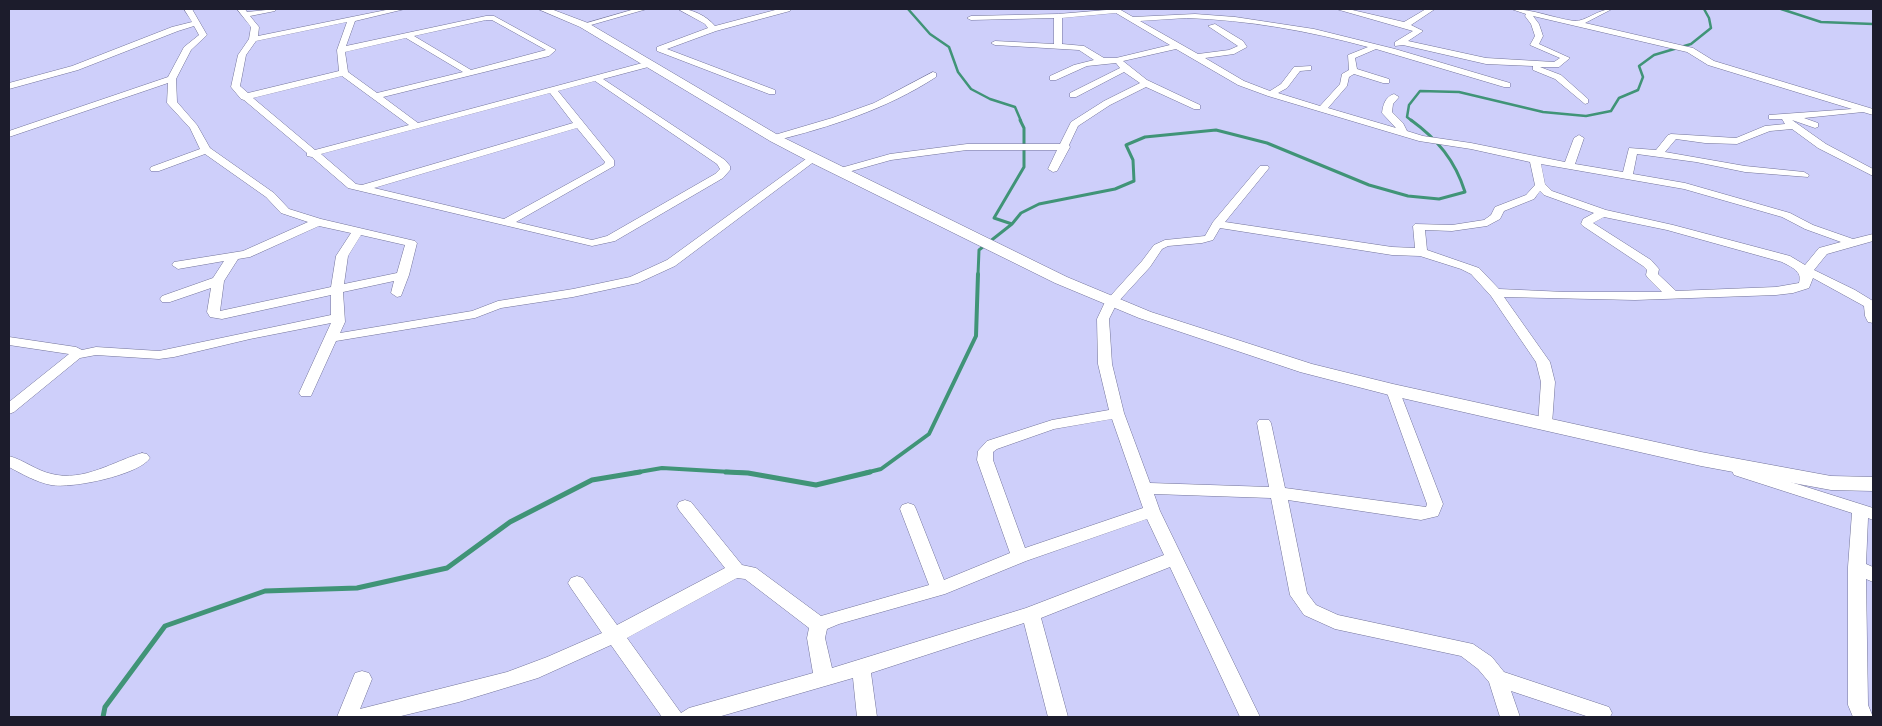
<!DOCTYPE html>
<style>
body{margin:0}
#map{position:relative;width:1882px;height:726px;overflow:hidden;background:#cecffa;font-family:Raleway,sans-serif}
canvas{display:block}
.frame{position:absolute;inset:0;border:10px solid #1c1c2c;pointer-events:none}
</style>
<div id="map">
<canvas width="1882" height="726"></canvas>
<div class="frame"></div>
</div>
<script>
const g = document.querySelector('canvas').getContext('2d');
g.lineJoin = 'round';
function stroke(path, color, width, dash) {
  g.strokeStyle = color;
  g.lineWidth = width;
  g.lineCap = dash ? 'butt' : 'round';
  g.setLineDash(dash || []);
  g.stroke(path);
}
function paint(path, color) {
  g.fillStyle = color;
  g.fill(path, 'evenodd');
}
stroke(new Path2D(`
 M908 9 930 34 949 47 958 72 971 89 990 99 1015 107 1021 121
 M1781 9 1821 22 1873 24
 M1412 121 1407 117 1409 105 1420 91 1459 92 1543 112 1586 116 1611 111 1619 98 1638 90 1643 77 1639 66 1654 55 1691 44 1711 28 1709 18 1704 9`), '#409477', 2.5);
stroke(new Path2D(`
 M1012 224 994 218 1024 167V128L1020 120
 M978 275 979 250 1012 224 1021 213 1039 204 1115 189 1134 181 1133 160 1126 145 1145 137 1216 130 1267 143 1369 185 1408 196 1439 199 1465 192C1455 160 1437 139 1411 120`), '#409477', 3);
stroke(new Path2D(`
 M633 473 662 468 748 473
 M865 473 881 469 929 434 976 336 978 274`), '#409477', 4);
stroke(new Path2D(`
 M726 472 748 473 816 485 870 472
 M103 717 105 707 165 626 265 591 357 588 447 568 510 522 592 480 640 472`), '#409477', 5);
const minor = new Path2D(`
 M184 9H192L207 35 191 50 176 79 177 102 197 125 210 148 274 193 289 209 321 219 415 241 417 243 409 275 401 296 397 297 391 293 394 281 343 292 345 322 340 333 472 311 498 301 573 289 630 277 667 260 810 156 814 155 819 158 675 266 638 283 573 297 501 308 475 318 336 341 311 396H301L299 393 331 323 250 339 174 357 159 359 96 355 80 358 14 412 9 414V402L69 354 9 345V337L76 347 82 350 96 347 159 351 331 315V295L222 319 210 317 207 312 211 288 170 302H162L160 299 162 296 213 278 224 261 178 269 172 265 174 262 243 251 308 222 281 213 266 197 205 154 159 171H151L150 169 151 167 200 149 190 128 167 103 168 83 9 137V131L168 77 184 47 199 35 194 26 178 31 78 70 9 89V83L72 66 172 27 192 22ZM319 226 351 233 336 256 331 287 220 311 224 281 238 259 250 257ZM361 235 405 245 397 273 344 284 348 256Z
 M237 9H245L247 12 276 9 275 11 250 16 259 27 258 36 391 9H405L355 21 346 46 486 16H494L556 50 549 56 383 97 418 123 646 62H652V66L603 79 725 160 730 166V170L723 178 615 241 592 246 348 188 312 157 307 156V153L244 100 241 99 231 87 238 55 249 39 251 27ZM486 20H492L546 50 471 70 414 36ZM347 22 337 50 339 71 248 93 240 86 246 55 256 41ZM406 38 463 72 377 93 348 72 345 52ZM342 76 409 125 315 150 253 98ZM595 81 717 164 720 169 715 174 607 236 592 240 516 222 614 166V160L558 91ZM550 93 573 123 362 185 356 184 321 154ZM577 128 605 162 604 164 504 219 374 188Z
 M635 9H647L584 27 580 25Z
 M678 9C691 8 707 16 715 26L779 9H791L790 11 716 31 667 49 775 90V94H769L657 51V47L708 28 705 24Z
 M1119 9 1133 17 1195 14 1235 17 1314 29 1395 49 1510 83V87H1504L1376 49 1355 58 1357 69 1389 79V83H1383L1354 74 1349 77 1347 86 1328 108 1396 128 1382 113C1383 105 1385 97 1394 94L1399 97 1393 104 1392 112 1403 123 1407 131 1423 136 1471 143 1565 162 1574 138 1579 135 1584 138 1575 164 1623 172 1629 148 1656 150 1668 135 1671 134 1736 138 1765 126 1785 124 1782 119H1769V115L1852 109 1708 65 1687 52 1533 16 1539 24 1543 36 1539 44 1570 58 1559 67H1540L1561 75 1588 99V103L1585 104 1555 79 1533 70V66L1486 64 1403 45 1395 46V42L1413 31 1336 9H1348L1404 22 1426 9H1435L1411 25 1423 31 1408 41 1486 58 1554 62 1560 58 1530 45 1535 36 1531 24 1525 16 1526 14 1511 9C1533 9 1553 18 1574 21 1585 22 1598 9 1612 9L1585 23 1693 48 1714 61 1873 109V115L1863 112 1804 118 1818 123V127L1815 128 1792 120 1826 144 1873 169V176L1818 148 1792 129 1770 131 1737 144 1705 143 1676 139 1665 152 1745 166 1804 172 1809 175 1808 177 1745 172 1696 162 1637 154 1633 174 1685 183 1790 213 1813 225 1853 239 1873 234V241L1827 254 1814 270 1855 290 1873 301V323L1868 322 1865 316 1864 306 1813 278 1809 288 1793 293 1776 295 1635 300 1504 297 1550 362 1555 382 1552 424 1550 427H1540L1538 424 1541 382 1536 362 1491 296 1471 274 1461 269 1420 256 1392 255 1220 228 1213 240 1202 243 1168 246 1162 249 1150 267 1117 303 1109 319 1112 364 1124 413 1150 483 1269 487 1257 423 1259 420H1269L1271 423 1285 488 1426 507 1427 504 1386 390 1388 387H1398L1443 504 1438 516 1421 520 1288 500 1307 593 1316 605 1338 615 1473 644 1492 657 1504 672 1609 707 1612 713 1610 717H1589L1511 691 1520 717H1500L1489 682 1478 669 1461 656 1335 629 1304 615 1290 595 1271 498 1154 494 1160 511 1260 717H1240L1170 567 1041 618 1068 717H1048L1024 623 871 673 877 717H857L853 678 718 717H662L611 645 538 678 459 702 397 717H337L355 673 362 671 369 673 372 679 360 709 507 672 547 657 602 633 571 588 568 583 571 578 577 576 583 578 617 625 725 568 679 510 677 506 679 502 685 500 691 502 742 565 756 568 821 616 929 585 900 509 902 505 908 503 914 505 916 509 944 580 1010 553 977 460 978 451 987 441 1052 420 1109 410 1098 364 1097 319 1105 302 1142 261 1154 245 1165 240 1205 236 1213 222 1260 166H1268L1269 168 1225 222 1392 247 1415 248 1413 226 1415 224 1452 225 1484 220 1491 215 1495 207 1526 195 1535 185 1530 162 1471 149 1419 141 1268 96 1238 85 1176 49 1123 61 1147 80 1200 105V109H1194L1146 87 1110 105 1078 126 1069 145 1070 147 1057 171 1053 172 1048 169 1057 150H967L891 160 841 174 836 171 837 169 890 154 967 144H1060L1071 122 1104 101 1140 83 1124 72 1076 97H1070V93L1120 68 1116 63 1087 66 1056 80H1050V76L1074 65 1094 60 1079 50 995 45 991 43 995 41 1054 44V18L971 20 967 18 971 16 1058 14ZM1116 13 1170 45 1116 58H1104L1084 46 1062 44V18ZM1187 18C1248 20 1309 31 1368 47L1348 55 1349 70 1342 74 1340 84 1320 106 1278 93 1287 88 1300 71 1311 70V66L1294 67 1281 84 1270 91 1244 81 1205 58 1234 54 1247 47 1243 41 1215 24 1208 26 1238 46 1229 50 1198 54 1140 21ZM1541 164 1684 189 1782 217 1805 229 1841 242 1819 248 1805 265 1790 256 1673 225 1606 210 1552 191 1545 184ZM1540 191 1544 195 1594 213 1583 219 1581 224 1583 226 1643 266 1647 270 1646 275 1648 278 1662 292H1565L1499 289 1479 268 1427 250 1425 230 1452 231 1487 226 1500 219 1504 211 1534 199ZM1604 217 1667 230 1782 262C1791 267 1803 271 1799 283L1776 287 1676 291 1658 274 1659 269 1651 260 1593 223ZM1112 419 1143 508 1025 548 993 460V452L997 449 1054 429ZM1147 519 1164 555 1026 608 832 668 825 638 827 629 839 624 945 594 1026 561ZM737 578 745 579 809 628 807 638 813 673 689 708 681 713 627 638Z
 M933 72 936 73V77C887 109 830 127 774 141L769 138 771 136 832 118 874 103Z
 M142 453 147 454 150 458C139 475 71 489 51 485 36 482 22 474 9 467V456C24 460 37 471 52 474 84 482 114 461 142 453Z
 M1740 466 1873 508V520L1868 518 1866 564 1873 567V582L1866 579 1868 705 1873 717H1853L1848 705V567L1852 513 1734 475 1732 471 1734 467Z`);
const tertiary = new Path2D(`
 M538 9H551L588 23 778 135 1067 277 1151 312 1312 364 1393 384 1701 452 1831 476 1873 477V491L1831 490 1701 466 1393 396 1300 372 1139 318 1055 283 812 163 770 141 580 27Z`);
stroke(minor, '#727399', 1);
stroke(tertiary, '#727399', 1);
paint(minor, '#fff');
paint(tertiary, '#fff');
</script>
